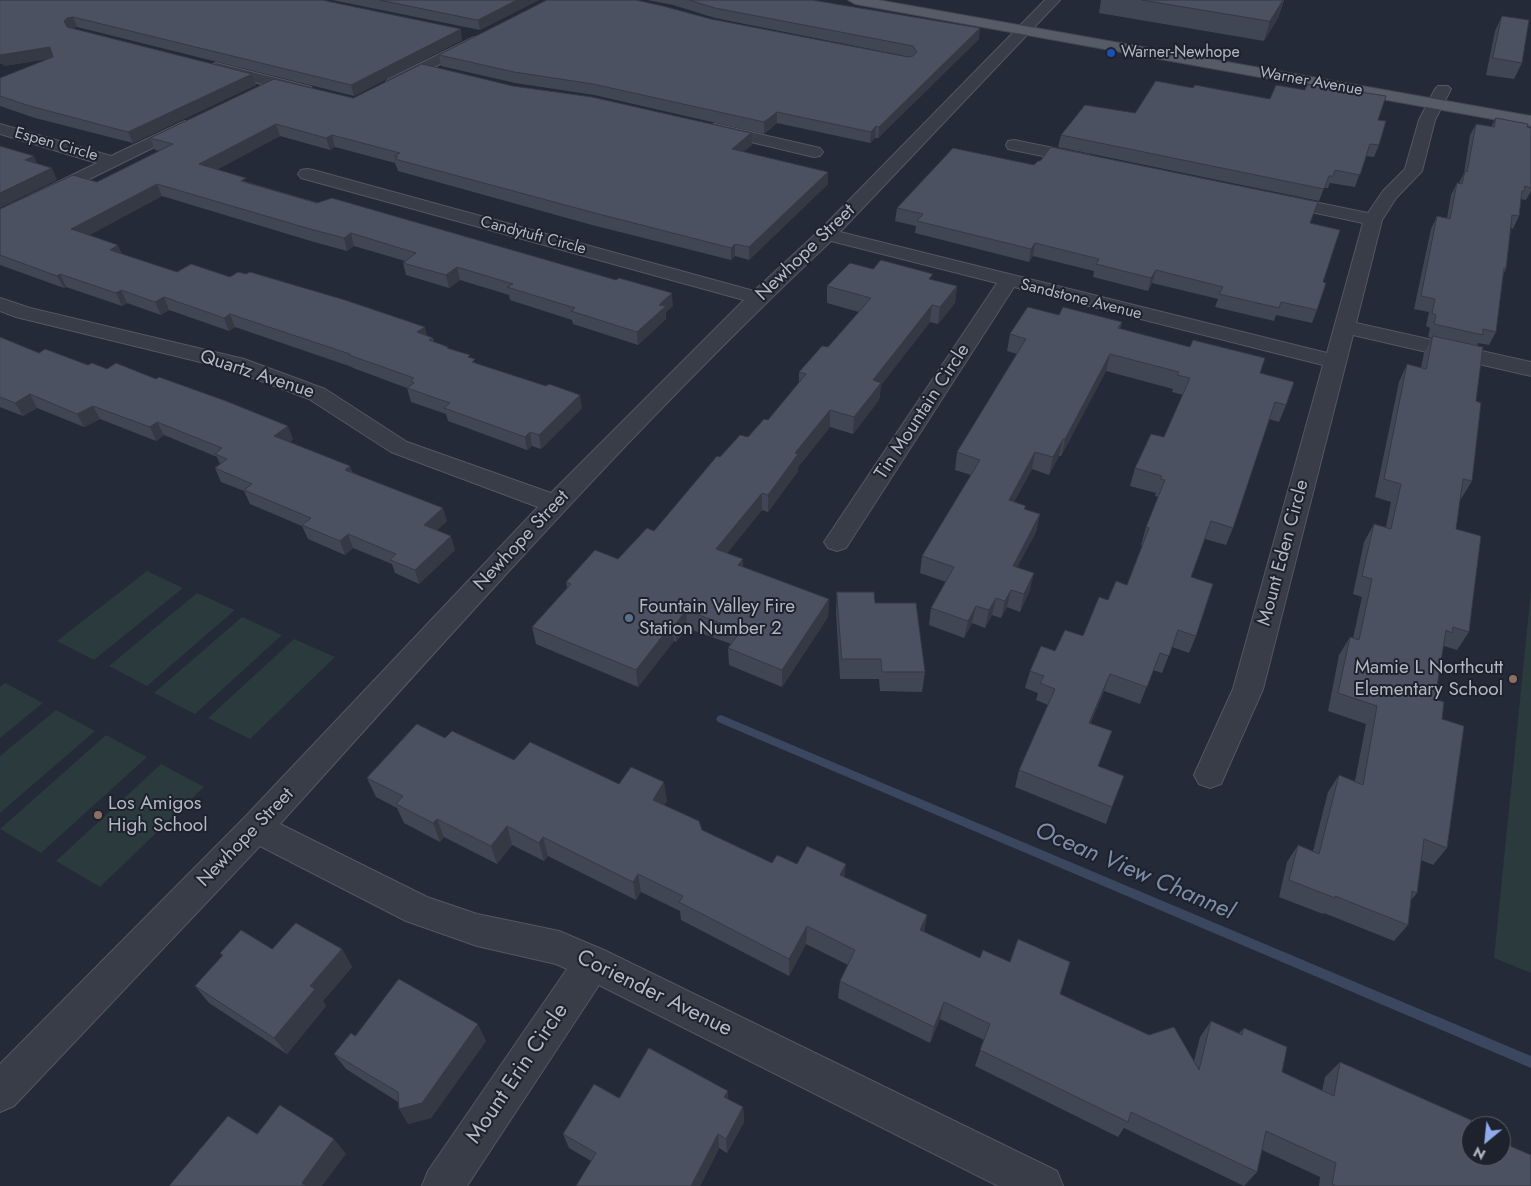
<!DOCTYPE html>
<style>
body{margin:0}
#map{position:relative;width:1531px;height:1186px;overflow:hidden;background:#242a37;font-family:Jost,sans-serif}
canvas{display:block}
.north{position:absolute;left:1461px;top:1116px;width:50px;height:50px;box-sizing:border-box;background:#1d222d;border:1px solid #595e69;border-radius:50%;rotate:208deg;font-size:14px;font-weight:700;line-height:20px;text-align:center;color:#b3b7c4}
.north::after{content:'';display:block;margin:auto;width:18px;height:22px;background:#90aaec;clip-path:polygon(50% 0,100% 100%,50% 72%,0 100%)}
</style>
<div id="map">
<canvas width="1531" height="1186"></canvas>
<div class="north">N</div>
</div>
<script>
const g = document.querySelector('canvas').getContext('2d');
g.lineJoin = 'round';
function paint(path, color) {
  g.fillStyle = color;
  g.fill(path, 'evenodd');
}
function stroke(path, color, width, dash) {
  g.strokeStyle = color;
  g.lineWidth = width;
  g.lineCap = dash ? 'butt' : 'round';
  g.setLineDash(dash || []);
  g.stroke(path);
}
function label(font, color, halo, rows, align = 'center') {
  g.font = font + ' Jost,sans-serif';
  g.lineWidth = 4;
  g.setLineDash([]);
  g.textBaseline = 'middle';
  g.strokeStyle = halo;
  g.fillStyle = color;
  for (const [text, x, y, turn = 0] of rows) {
    g.save();
    g.translate(x, y);
    g.rotate((+turn || 0) * Math.PI / 180);
    g.textAlign = isNaN(turn) ? turn : align;
    if (halo) g.strokeText(text, 0, 0);
    g.fillText(text, 0, 0);
    g.restore();
  }
}
paint(new Path2D(`
 M147 571 183 588 94 660 57 641Z
 M1531 590V973L1494 958Z
 M197 593 235 610 147 686 109 666Z
 M242 617 282 635 195 714 154 693Z
 M294 639 335 657 250 739 208 718Z
 M5 683 43 703 0 738V687Z
 M56 710 95 731 0 813V756Z
 M106 735 147 757 41 853 0 829Z
 M161 764 204 787 100 887 56 861Z`), '#2a3a3d');
paint(new Path2D(`
 M721 715 1531 1056V1068L718 722 716 719 718 716Z`), '#3b475f');
const minor = new Path2D(`
 M1045 0H1060L840 232 1327 353 1363 223 1274 204 1271 200 1274 196 1280 195 1368 213 1383 191 1405 169 1419 120 1435 89 1438 86H1448L1451 89 1435 120 1422 171 1396 198 1382 220 1356 323 1531 362V376L1353 335 1263 689 1221 784 1210 788 1199 784 1194 775 1233 689 1323 365 1014 287 846 548 837 551 828 548 824 542 997 283 831 241C636 424 459 626 280 824L427 897 477 914 559 931 606 951 1057 1171 1063 1186H998L599 985 467 1186H422L428 1171 567 969 556 964 477 946 406 921 260 846 14 1106 0 1112V1064L244 818 538 507 391 452 309 399 229 369 16 317 0 311V298L30 308 244 359 325 389 407 442 551 493 744 300 301 178 298 174 301 170 307 169 313 170 754 291 820 230Z
 M474 37 479 38 481 41 479 44 399 85H389L386 82 389 79Z
 M216 63 311 87 313 90 311 93 305 95 211 71 208 68 211 65Z
 M185 121 191 123 193 126 191 129 0 223V210L97 163 0 134V124L111 156Z
 M715 124 820 148 823 152 820 156 814 157 709 132 707 129 709 126Z
 M1014 140 1083 154 1089 155 1092 159 1089 163 1083 164 1008 149 1006 145 1008 141Z`);
const major = new Path2D(`
 M848 0H878L1531 116V126L855 4Z`);
stroke(minor, '#535763', 2);
stroke(major, '#414651', 2);
paint(minor, '#383d48');
paint(major, '#565b68');
paint(new Path2D(`
 M0 0 462 40 354 96 77 27 72 28 252 74 256 85 133 143 35 118 0 106V78L47 59 4 66 3 64H0Z
 M332 0H539L480 30Z
 M647 0H812L979 39 878 138H875L870 143 777 123 764 134 594 95 515 83 441 66 439 55 711 19 908 57H910L715 18 673 5Z
 M1101 0H1284L1278 18 1264 41 1099 13Z
 M1502 16 1522 63 1514 79 1486 75 1495 31Z
 M1193 88 1270 99 1305 90 1378 120 1379 145 1374 157 1366 156 1355 187 1330 183 1328 188H1324L1319 201 1058 147 1061 135 1135 113Z
 M353 98 752 145 743 152 828 184 749 260 735 256 731 260 592 225 398 171 395 163 335 147 330 150 280 136 216 170 247 182 673 306 666 312V319L638 345 573 324 572 320 510 300 509 295 460 280 449 288 406 275 403 263 405 261 354 246 347 251 314 242 162 196 89 235 122 254 177 272 230 277 433 338 434 342 471 358 476 364 582 408 541 449 532 446 527 450 448 421 446 414 411 402 407 388 353 368 352 367 235 327 229 331 169 310 161 315 127 303 122 306 66 287 64 288 0 265V209L97 182 160 151 155 150 150 138Z
 M1496 118 1531 128V191L1526 200 1521 199 1519 216 1513 229 1511 228 1506 269 1503 275 1496 332 1489 345 1478 343 1477 346 1476 401 1472 481 1461 499H1460L1456 529 1469 632 1457 650 1444 646 1443 647 1435 699 1442 719 1447 848 1433 865 1421 860 1417 893 1411 900 1408 925 1394 941 1324 913 1323 914 1279 897 1287 862 1298 845 1313 851 1328 792 1339 775 1355 781 1366 724 1328 711 1339 655 1350 637 1353 638 1362 597 1353 594 1364 542 1374 524 1386 527 1391 502 1375 497 1399 382 1407 364 1421 368 1424 353 1432 338 1428 337 1430 328 1426 326 1429 312 1414 309 1431 229 1437 216 1447 218 1451 195 1457 183H1459L1464 173 1470 135 1476 124 1491 127Z
 M897 208 1310 223 1323 282 1317 310 1312 323 1276 315 1274 321 1215 307 1218 299 1152 283 1148 291 1093 277 1094 271 1033 256 1029 262 915 233 916 226 895 221Z
 M873 269 932 280 957 286 955 303 938 324 930 322 881 385 879 400 853 434 830 427 798 467V471L768 512 762 510 727 553 743 567 829 599 828 617 782 687 729 665 728 648 731 644 687 628 676 642 674 641 638 687 536 644 532 627 567 588 566 582 618 559 654 531 720 457 748 437 768 420 799 383V372L828 347 859 312 827 303V286Z
 M1122 322 1120 329 1260 373 1286 405 1279 422 1269 419 1233 528 1226 545 1205 539 1191 577 1196 636 1189 653 1172 647 1162 673 1153 670 1140 704 1104 691 1090 723 1099 766 1112 807 1106 824 1015 787 1019 770 1048 705 1036 700 1038 693 1025 688 1030 671 1055 651 1083 636 1108 600 1127 585 1143 545H1141L1146 527 1158 497 1155 496 1156 493 1130 486 1135 468 1164 437 1183 395 1172 392 1173 389 1106 371 1061 456H1059L1049 475 1032 469 1014 502 1025 509 1040 514 1036 532 1017 567 1030 590 1020 612 1007 607 1001 618 992 615 985 628 972 623 964 638 929 625 931 608 946 582 920 573 922 556 971 475 955 470 957 452 1017 354 1007 351 1010 334Z
 M0 337 39 353 88 365 293 439 290 442 350 466 352 472 447 521 437 530 455 550 419 584 395 573 392 564 353 548 345 555 308 539 302 526 250 504 244 491 221 482 215 468 220 464 217 457 164 435 156 441 100 419 84 427 37 408 23 416 0 407Z
 M837 592 875 603 925 672 922 692 880 691 879 679H840L836 612Z
 M445 738 514 760 619 784 667 801 664 805 702 830 772 863 797 864 845 877 927 915 924 932 980 958 1060 994 1194 1061 1200 1037 1211 1021 1239 1033 1244 1028 1282 1072 1322 1091 1325 1077 1340 1062 1470 1128 1531 1186H1319L1320 1177 1262 1150 1257 1172 1244 1186 1124 1128 1118 1137 975 1066 984 1040 940 1019 930 1043 838 998 840 981 848 965 806 944 789 976 681 920 680 911 641 892 636 900 548 856 544 861 512 845 497 864 444 837 440 842 404 823 397 808 376 797 367 778Z
 M272 949H342L352 967 323 1001 326 1006 287 1054 209 1003 195 986 222 956 220 953Z
 M355 1036 486 1041 431 1118 408 1124 398 1102 346 1069 334 1054Z
 M619 1098 728 1099 743 1107 744 1122 727 1153 719 1148 700 1186H576L591 1161 569 1148 563 1134Z`), '#404653');
paint(new Path2D(`
 M517 0H539L480 30 478 20Z
 M1283 0 1278 18 1264 41 1270 21Z
 M73 17 77 27 72 28 68 32 64 21 67 18Z
 M980 28 979 39 878 138 879 127Z
 M461 29 462 40 354 96 351 85Z
 M50 47 55 58 4 66 3 64H0V55Z
 M252 74 256 85 133 143 128 132Z
 M777 112V123L764 134V122Z
 M276 124 280 136 204 176 199 164Z
 M876 126 875 138 870 143 871 132Z
 M751 133 752 145 732 161V149Z
 M332 135 335 147 330 150 326 138Z
 M34 156 39 168 25 160Z
 M52 168 57 180 0 208V193Z
 M828 172V184L749 260V247Z
 M157 184 162 196 77 242 71 229Z
 M351 233 354 246 347 251 344 238Z
 M1035 243 1033 256 1029 262 1031 249Z
 M735 244V256L731 260V248Z
 M118 245 124 258 110 250Z
 M457 267 460 280 449 288 446 275Z
 M1156 270 1152 283 1148 291 1151 278Z
 M60 274 66 287 64 288 57 276Z
 M957 286 955 303 938 324 940 307Z
 M121 290 127 303 122 306 116 293Z
 M672 293 673 306 666 312V319L638 345 637 332 659 305Z
 M164 297 169 310 161 315 155 302Z
 M932 305 930 322 881 385 879 400 853 434 854 417 873 380Z
 M230 314 235 327 229 331 224 318Z
 M425 327 428 340 417 332Z
 M1110 354 1106 371 1061 456 1065 439Z
 M30 394 37 408 23 416 15 403Z
 M580 395 582 408 541 449 539 435Z
 M93 406 100 419 84 427 77 414Z
 M830 410V427L798 467V471L768 512V495L795 453Z
 M157 422 164 435 156 441 150 427Z
 M288 426 293 439 280 449 274 436Z
 M530 432 532 446 527 450 525 437Z
 M1063 439 1059 456 1049 475 1053 457Z
 M1035 452 1032 469 1005 518 1009 500Z
 M350 466 354 479 345 470Z
 M762 493V510L717 566 716 549Z
 M443 508 447 521 428 539 424 525Z
 M1040 514 1036 532 1009 583 1013 566Z
 M348 534 353 548 345 555 340 541Z
 M451 536 455 550 419 584 415 570Z
 M743 559 744 576 738 565Z
 M1034 573 1030 590 1020 612 1024 594Z
 M1011 590 1007 607 1001 618 1005 601Z
 M996 598 992 615 985 628 989 610Z
 M829 599 828 617 782 687V670Z
 M976 606 972 623 964 638 968 621Z
 M686 610 687 628 676 642 675 625Z
 M672 624 674 641 638 687 636 670Z
 M1110 674 1104 691 1084 740 1089 723Z
 M664 782 667 801 655 819 653 800Z
 M437 819 444 837 440 842 433 823Z
 M507 826 512 845 497 864 491 846Z
 M543 837 548 856 544 861 539 843Z
 M846 864 844 882 840 875Z
 M638 874 641 892 636 900 633 882Z
 M927 915 924 933 920 930Z
 M807 926 806 944 789 976V959Z
 M342 949 352 967 323 1001 326 1006 287 1054 274 1038 310 986Z
 M944 1002 940 1019 930 1043 934 1027Z
 M478 1024 486 1041 431 1118 408 1124 399 1109Z
 M728 1091 729 1106 724 1097Z
 M743 1107 744 1122 727 1153 726 1139Z
 M718 1134 719 1148 700 1186H691Z
 M334 1139 346 1154 322 1186H305L302 1183Z`), '#343944');
const building = new Path2D(`
 M0 0H322L461 29 351 85 73 17 67 18 64 21 67 27 252 74 128 132 30 106 0 96V78L53 57 50 47 0 55Z
 M380 0H517L478 20Z
 M547 0H636L663 6 711 19 908 57 913 56 917 52 913 46 715 8 689 0H812L980 28 879 127 876 126 871 132 777 112 764 122 593 84 514 72 439 55Z
 M1142 0H1283L1270 21Z
 M1502 16 1529 20 1522 63 1493 58Z
 M422 64 513 86 592 97 751 133 732 149 828 172 749 247 735 244 731 248 591 212 395 159 398 157 394 156 400 153 332 135 326 138 276 124 199 164 246 178 241 181 317 203 332 198 616 280 619 278 672 293 659 305 666 306 637 332 571 311 575 308 507 287 513 284 457 267 446 275 403 263 416 253 351 233 344 238 310 229 157 184 71 229 118 245 110 250 177 272 191 264 230 277 238 272 246 274 250 272 345 300 425 327 417 332 433 338 429 340 448 347 447 348 470 355 468 357 475 359 472 362 546 386 549 384 580 395 539 435 530 432 525 437 444 408 450 403 407 388 414 383 411 381 414 378 349 355 350 354 230 314 224 318 164 297 155 302 121 290 116 293 60 274 57 276 0 255V209L73 175 97 182 173 144 150 138 274 79 353 98Z
 M1156 81 1193 88 1195 85 1270 99 1276 85 1305 90 1307 84 1386 96 1378 120 1386 121 1379 145 1370 144 1360 175 1335 170 1333 176H1329L1324 189 1061 135 1085 105 1135 113Z
 M1496 118 1528 124 1527 127 1531 128V188L1525 186 1524 191H1522L1519 216 1512 215 1506 269 1504 268 1496 332 1483 329V335L1434 324 1436 315 1432 313 1435 299 1421 296 1437 216 1450 219 1457 183 1462 184 1465 171 1467 172 1476 124 1494 127Z
 M0 146 34 156 25 160 52 168 0 193Z
 M1051 147 1318 202 1310 223 1340 230 1323 282 1326 283 1317 310 1281 302 1279 308 1219 294 1223 287 1156 270 1151 278 1096 264 1099 259 1035 243 1031 249 917 221 923 214 897 208 953 148 1034 165 1038 161H1040Z
 M881 260 933 274 929 279 957 286 940 307 932 305 873 380 881 383 854 417 830 410 795 453 798 454 768 495 762 493 716 549 743 559 738 565 829 599 782 670 728 648 741 631 686 610 675 625 672 624 636 670 532 627 571 584 566 582 595 550 618 559 647 528 654 531 717 456 720 457 740 435 748 437 764 419 768 420 806 374 799 372 822 346 828 347 871 298 827 286 850 263 873 269Z
 M1028 307 1059 315 1063 307 1122 322 1118 328 1190 347 1193 340 1265 358 1260 373 1294 382 1286 405 1275 402 1233 528 1211 521 1191 577 1213 584 1196 636 1178 630 1169 656 1160 653 1147 687 1110 674 1089 723 1112 731 1098 766 1124 776 1112 807 1019 770 1055 689 1040 683 1044 676 1030 671 1041 646 1055 651 1065 630 1083 636 1099 597 1108 600 1116 581 1127 585 1149 528 1146 527 1165 480 1160 479 1162 476 1135 468 1151 434 1164 437 1190 378 1177 375 1179 372 1110 354 1065 439H1063L1053 457 1035 452 1009 500 1026 506 1024 509 1040 514 1013 566 1034 573 1024 594 1011 590 1005 601 996 598 989 610 976 606 968 621 931 608 954 567 922 556 980 460 957 452 1026 339 1010 334Z
 M1433 336 1483 347 1476 401 1481 403 1472 481 1463 479 1456 529 1481 536 1473 599 1469 632 1453 627 1452 633 1446 630 1435 699 1444 702 1442 719 1464 726 1447 848 1424 839 1417 893 1412 891 1408 925 1335 896V898L1289 880 1298 845 1319 854 1339 775 1363 785 1377 706 1338 693 1350 637 1359 640 1372 579 1362 576 1374 524 1391 529 1401 484 1384 479 1407 364 1426 369Z
 M0 337 39 353 45 349 88 365 92 363 107 369 116 363 156 379 159 377 226 401 288 426 274 436 350 466 345 470 443 508 424 525 451 536 415 570 390 560 396 554 348 534 340 541 302 525 311 518 244 490 252 484 215 468 227 459 215 454 222 448 157 422 150 427 93 406 77 414 30 394 15 403 0 397Z
 M837 592H874L875 603H916L925 672H882L881 659H842Z
 M417 724 445 738 452 731 514 760 530 742 619 784 631 767 664 782 653 800 699 821 702 830 772 863 777 855 797 864 807 846 846 864 840 875 927 915 920 930 980 958 983 950 1010 962 1018 939 1070 962 1060 994 1149 1035 1174 1027 1199 1070 1211 1021 1242 1035 1244 1028 1287 1047 1282 1072 1334 1096 1340 1062 1471 1120V1156H1501V1142L1531 1155V1186H1336L1332 1184 1336 1163 1266 1131 1257 1172 1131 1112 1128 1122 980 1050 990 1024 944 1002 934 1027 840 981 855 950 807 926 789 959 679 902 683 896 638 874 633 882 543 837 539 843 507 826 491 846 437 819 433 823 396 804 403 796 367 778Z
 M296 923 342 949 310 986 315 989 274 1038 195 986 223 955 220 953 241 930 272 949Z
 M399 979 478 1024 422 1103 399 1109 398 1092 334 1054 351 1033 355 1036Z
 M649 1048 728 1091 724 1097 743 1107 726 1139 718 1134 691 1186H576L596 1153 563 1134 594 1084 619 1098Z
 M280 1105 334 1139 302 1183 306 1186H169L228 1116 257 1134Z`);
paint(building, '#4b5161');
stroke(building, '#343944', 1);
for (const [x, y, r, color] of [
 [1111,53,5,"#1a4fb4"],
 [629,618,5,"#5c6f8a"],
 [1513,679,5,"#8d6e63"],
 [98,815,5,"#8d6e63"]
]) {
  const dot = new Path2D();
  dot.arc(x, y, r, 0, 2 * Math.PI);
  g.fillStyle = color;
  g.fill(dot);
  stroke(dot, '#1d222d', 2);
}
label('16px', '#b3b7c4', '#1d222d', [
 ["Warner-Newhope",1121,53]
], 'left');
label('16px', '#b3b7c4', '#1d222d', [
 ["Warner Avenue",1311,82,10],
 ["Espen Circle",56,145,16],
 ["Candytuft Circle",533,236,15],
 ["Sandstone Avenue",1081,300,14]
]);
label('19px', '#b3b7c4', '#1d222d', [
 ["Newhope Street",806,253,-44],
 ["Quartz Avenue",257,375,18],
 ["Tin Mountain Circle",923,412,-57],
 ["Newhope Street",522,541,-47],
 ["Mount Eden Circle",1284,553,-75],
 ["Newhope Street",246,838,-46]
]);
label('19px', '#b3b7c4', '#1d222d', [
 ["Fountain Valley Fire",639,607],
 ["Station Number 2",639,629],
 ["Mamie L Northcutt",1503,668,"right"],
 ["Elementary School",1503,690,"right"],
 ["Los Amigos",108,804],
 ["High School",108,826]
], 'left');
label('22px', '#b3b7c4', '#1d222d', [
 ["Coriender Avenue",654,994,26],
 ["Mount Erin Circle",518,1074,-56]
]);
label('italic 24px', '#7d8ca9', '#1d222d', [
 ["Ocean View Channel",1134,872,23]
]);
</script>
